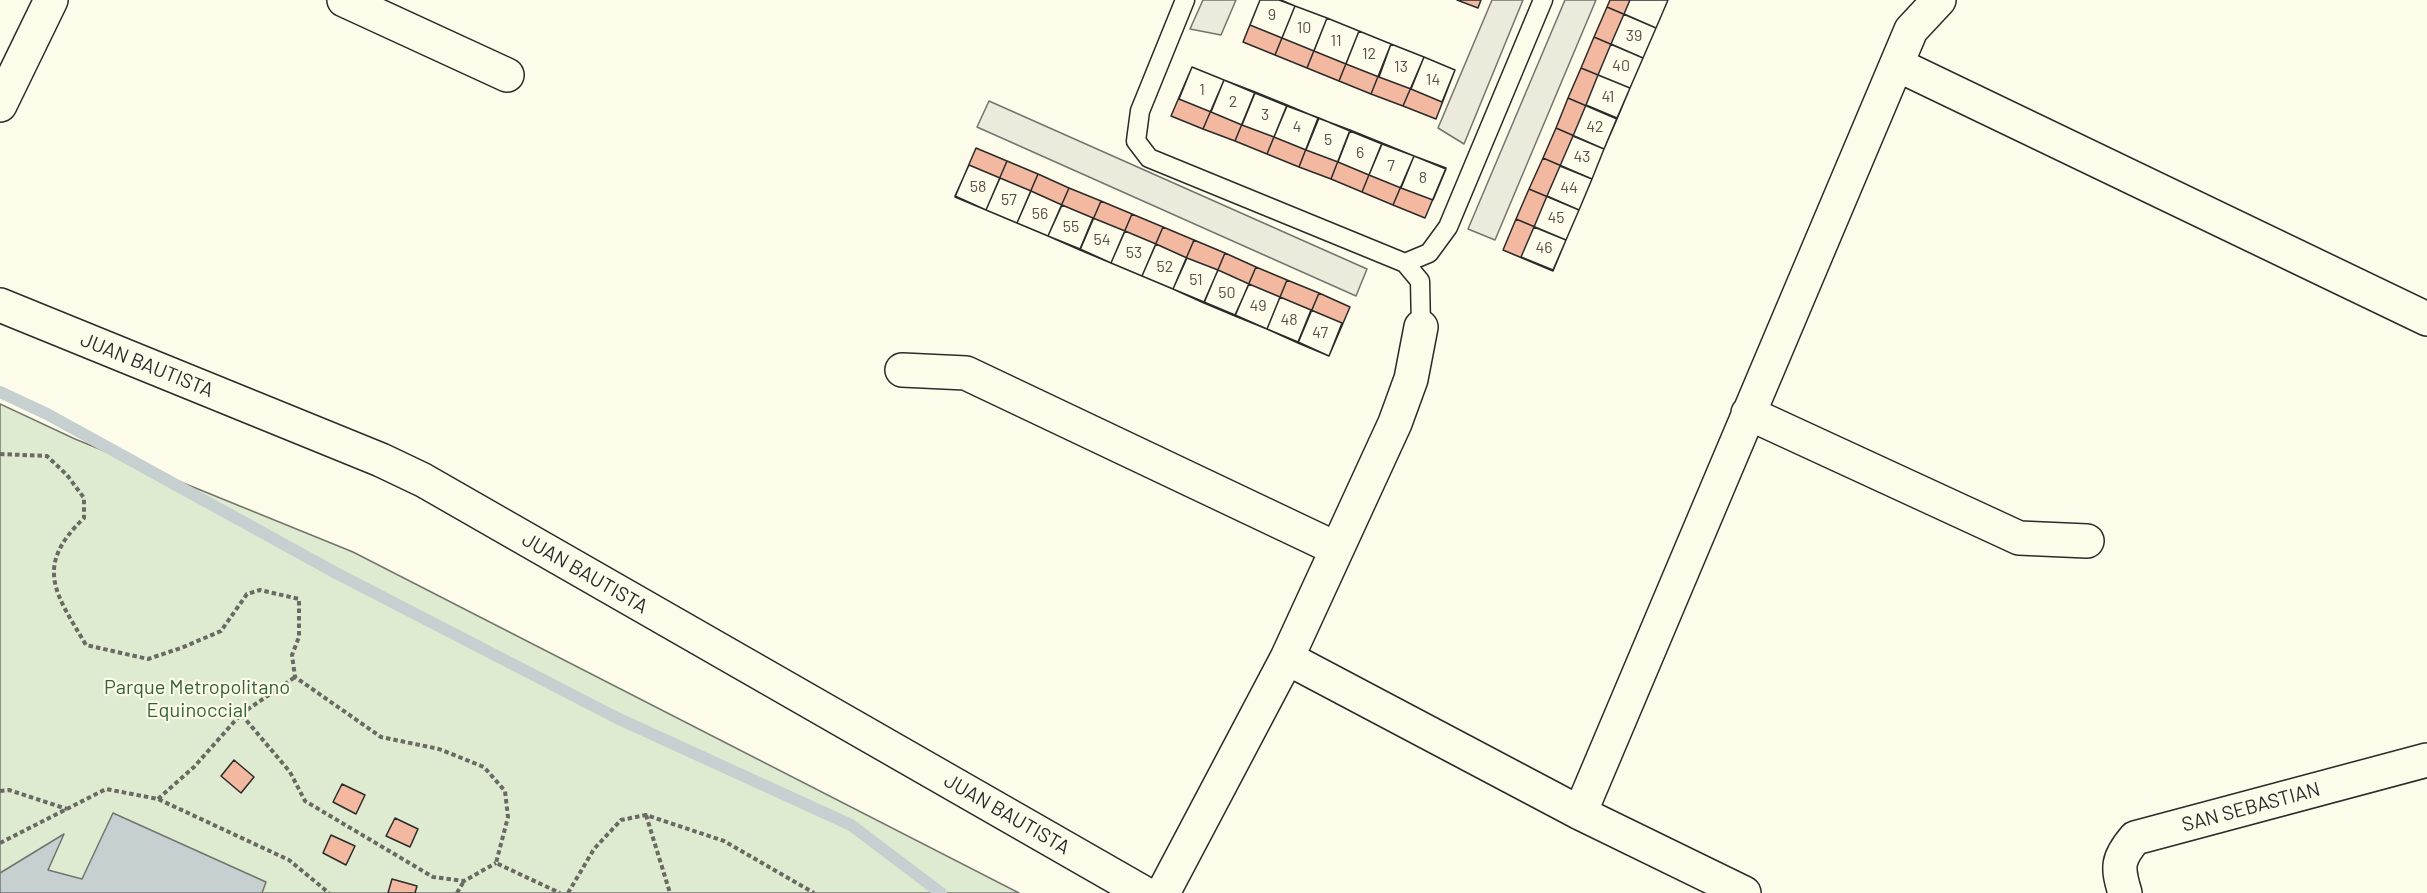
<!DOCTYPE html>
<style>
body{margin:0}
canvas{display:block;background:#fdfbea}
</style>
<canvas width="2427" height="893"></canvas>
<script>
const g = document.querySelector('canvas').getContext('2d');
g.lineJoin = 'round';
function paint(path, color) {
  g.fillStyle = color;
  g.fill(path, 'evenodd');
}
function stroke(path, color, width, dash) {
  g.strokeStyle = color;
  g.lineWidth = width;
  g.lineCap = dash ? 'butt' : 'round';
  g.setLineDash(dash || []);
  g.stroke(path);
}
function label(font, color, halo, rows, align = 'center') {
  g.font = font + ' Barlow,sans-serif';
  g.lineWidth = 4.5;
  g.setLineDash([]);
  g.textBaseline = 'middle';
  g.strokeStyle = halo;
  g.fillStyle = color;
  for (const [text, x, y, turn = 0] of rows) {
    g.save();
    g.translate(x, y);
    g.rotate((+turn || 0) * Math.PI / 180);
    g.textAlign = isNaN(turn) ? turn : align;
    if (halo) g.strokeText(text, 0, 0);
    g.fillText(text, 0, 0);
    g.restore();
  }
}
const green = new Path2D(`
 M0 404 75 439 353 552 1019 893H0Z`);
paint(green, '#deebd1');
stroke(green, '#74746e', 1.5);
const parking = new Path2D(`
 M1203 0H1236L1221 35 1190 29Z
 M1492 0H1523L1464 144 1438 128Z
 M1565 0H1596L1495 240 1468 229Z
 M989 101 1367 269 1356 296 977 127Z`);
paint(parking, '#eceadb');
stroke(parking, '#74746e', 1.5);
const water = new Path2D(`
 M113 813 266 882 262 893H0V873L64 834 48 870 82 879Z`);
paint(water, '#c7d0d0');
stroke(water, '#74746e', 1.5);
stroke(new Path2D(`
 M0 392 47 414 336 573 617 718 851 825 941 893`), '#c7d0d0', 12);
const building = new Path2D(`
 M1260 0H1281L1295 6 1275 55 1243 42Z
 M1260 0H1279L1295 6 1282 38 1250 25Z
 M1457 0H1481L1478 8Z
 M1610 0H1668L1656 28 1607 7Z
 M1630 0H1668L1656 28 1624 14Z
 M1295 6 1327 18 1314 51 1282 38Z
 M1295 6 1327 18 1307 68 1275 55Z
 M1607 7 1656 28 1643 58 1594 37Z
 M1624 14 1656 28 1643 58 1611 44Z
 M1327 18 1359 31 1346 64 1314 51Z
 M1327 18 1359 31 1339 81 1307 68Z
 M1359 31 1391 44 1379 77 1346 64Z
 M1359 31 1391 44 1371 94 1339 81Z
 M1594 37 1643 58 1630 88 1581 68Z
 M1391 44 1424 57 1411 89 1379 77Z
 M1391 44 1424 57 1403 106 1371 94Z
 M1611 44 1643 58 1630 88 1598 75Z
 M1424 57 1455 70 1442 102 1411 89Z
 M1424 57 1455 70 1436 119 1403 106Z
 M1192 67 1224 80 1211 112 1179 99Z
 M1192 67 1224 80 1203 129 1171 116Z
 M1581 68 1630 88 1617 119 1568 98Z
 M1598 75 1630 88 1617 118 1586 105Z
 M1224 80 1255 93 1242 125 1211 112Z
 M1224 80 1255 92 1235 141 1203 129Z
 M1255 92 1287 105 1267 154 1235 141Z
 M1255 93 1287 106 1274 137 1242 125Z
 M1568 98 1617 119 1604 149 1556 128Z
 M1287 105 1318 118 1299 167 1267 154Z
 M1586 105 1617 118 1604 149 1573 136Z
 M1287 106 1319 118 1306 150 1274 137Z
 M1318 118 1350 130 1331 179 1299 167Z
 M1319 118 1350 131 1338 162 1306 150Z
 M1556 128 1604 149 1592 179 1543 158Z
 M1350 130 1382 143 1362 192 1331 179Z
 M1350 131 1382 144 1369 175 1338 162Z
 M1573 136 1604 149 1592 179 1560 166Z
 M1382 143 1414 156 1393 205 1362 192Z
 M1382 144 1414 156 1401 188 1369 175Z
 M976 148 1007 161 986 210 955 197Z
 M1414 156 1446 169 1433 200 1401 188Z
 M1414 156 1446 168 1425 218 1393 205Z
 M1543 158 1592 179 1579 210 1529 189Z
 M1007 161 1038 174 1017 223 986 210Z
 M969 165 1000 178 986 210 955 196Z
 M1560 166 1592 179 1579 210 1547 196Z
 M1038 174 1069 188 1048 236 1017 223Z
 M1000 178 1031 191 1017 223 986 210Z
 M1069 188 1101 201 1080 250 1048 236Z
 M1529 189 1579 210 1566 240 1516 219Z
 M1031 191 1062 205 1048 236 1017 223Z
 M1547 196 1579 210 1566 240 1534 227Z
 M1101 201 1132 214 1111 263 1080 250Z
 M1062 205 1093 218 1080 249 1048 236Z
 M1132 214 1163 227 1142 276 1111 263Z
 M1093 218 1125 231 1111 263 1080 249Z
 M1516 219 1566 240 1553 271 1503 250Z
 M1163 227 1194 240 1173 289 1142 276Z
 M1534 227 1566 240 1553 270 1521 257Z
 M1125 231 1156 244 1142 276 1111 263Z
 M1194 240 1225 253 1204 303 1173 289Z
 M1156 244 1187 258 1173 289 1142 276Z
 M1225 253 1256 267 1235 316 1204 303Z
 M1187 258 1218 270 1204 302 1173 289Z
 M1256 267 1287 280 1267 329 1235 316Z
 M1218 270 1249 284 1235 315 1204 302Z
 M1287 280 1319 293 1298 343 1267 329Z
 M1249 284 1280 297 1267 329 1235 315Z
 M1319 293 1350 307 1329 356 1298 343Z
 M1280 297 1311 310 1298 342 1267 329Z
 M1311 310 1342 323 1329 356 1298 342Z
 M234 760 254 777 241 793 221 776Z
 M342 784 365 795 356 814 333 802Z
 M395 818 418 829 410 847 386 836Z
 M331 835 355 846 346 865 323 853Z
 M392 879 417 886 415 893H388Z`);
paint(building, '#f2b8a0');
stroke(building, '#2b2b2b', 1.5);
const lane = new Path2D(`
 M1185 0 1140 111 1136 141 1149 158 1405 263 1420 281 1421 327
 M1405 263 1429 253 1448 227 1543 0`);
const street = new Path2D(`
 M344 0 507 75
 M1898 65 2427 319
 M0 105 51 0
 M0 305 381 460 423 480 1144 893
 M902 370 966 373 1337 549
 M1748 413 2019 538 2087 541
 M1287 658 1580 813 1744 893
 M1580 813 1911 30 1939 0
 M1163 893 1287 658 1395 423 1411 379 1421 327
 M2125 893C2117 867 2117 859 2135 838L2427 760`);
stroke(lane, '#2b2b2b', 21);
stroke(street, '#2b2b2b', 36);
stroke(new Path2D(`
 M0 454 47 456 67 475 84 498V518C33 567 56 594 86 645L148 659 181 648 221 631 247 594 260 590 299 599V637L292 655 295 677 381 737 439 749 484 767 505 791 508 817 496 863 560 893
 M241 714 295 677
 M0 791 9 790 67 809
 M158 799 194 767 241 714 290 772 305 801 433 877 464 881 496 863
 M646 815 670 893
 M0 843 106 789 158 799 289 860 329 893
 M457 893 464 881
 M568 893 594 849 621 820 646 815 724 841 814 893`), '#6a6964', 4, [4.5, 3]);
stroke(lane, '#fdfbea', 18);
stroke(street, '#fdfbea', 33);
label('16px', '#5d4e48', null, [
 ["9",1272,15],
 ["10",1304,28],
 ["39",1634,36],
 ["11",1336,41],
 ["12",1369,54],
 ["40",1621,66],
 ["13",1401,67],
 ["14",1433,80],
 ["1",1202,90],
 ["41",1608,97],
 ["2",1233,102],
 ["3",1265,115],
 ["4",1297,127],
 ["42",1595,127],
 ["5",1328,140],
 ["6",1360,153],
 ["43",1582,157],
 ["7",1391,166],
 ["8",1423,178],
 ["58",978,187],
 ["44",1569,188],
 ["57",1009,200],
 ["56",1040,214],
 ["45",1556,218],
 ["55",1071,227],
 ["54",1102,240],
 ["46",1544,248],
 ["53",1134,253],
 ["52",1165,267],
 ["51",1196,280],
 ["50",1227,293],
 ["49",1258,306],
 ["48",1289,320],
 ["47",1320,333]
]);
label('20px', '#2b2b2b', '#fdfbea', [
 ["JUAN BAUTISTA",147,365,22],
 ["JUAN BAUTISTA",585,573,30],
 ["SAN SEBASTIAN",2251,807,-15],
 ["JUAN BAUTISTA",1007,814,30]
]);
label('20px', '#34623c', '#fdfbea', [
 ["Parque Metropolitano",197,687],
 ["Equinoccial",197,710]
]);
</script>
